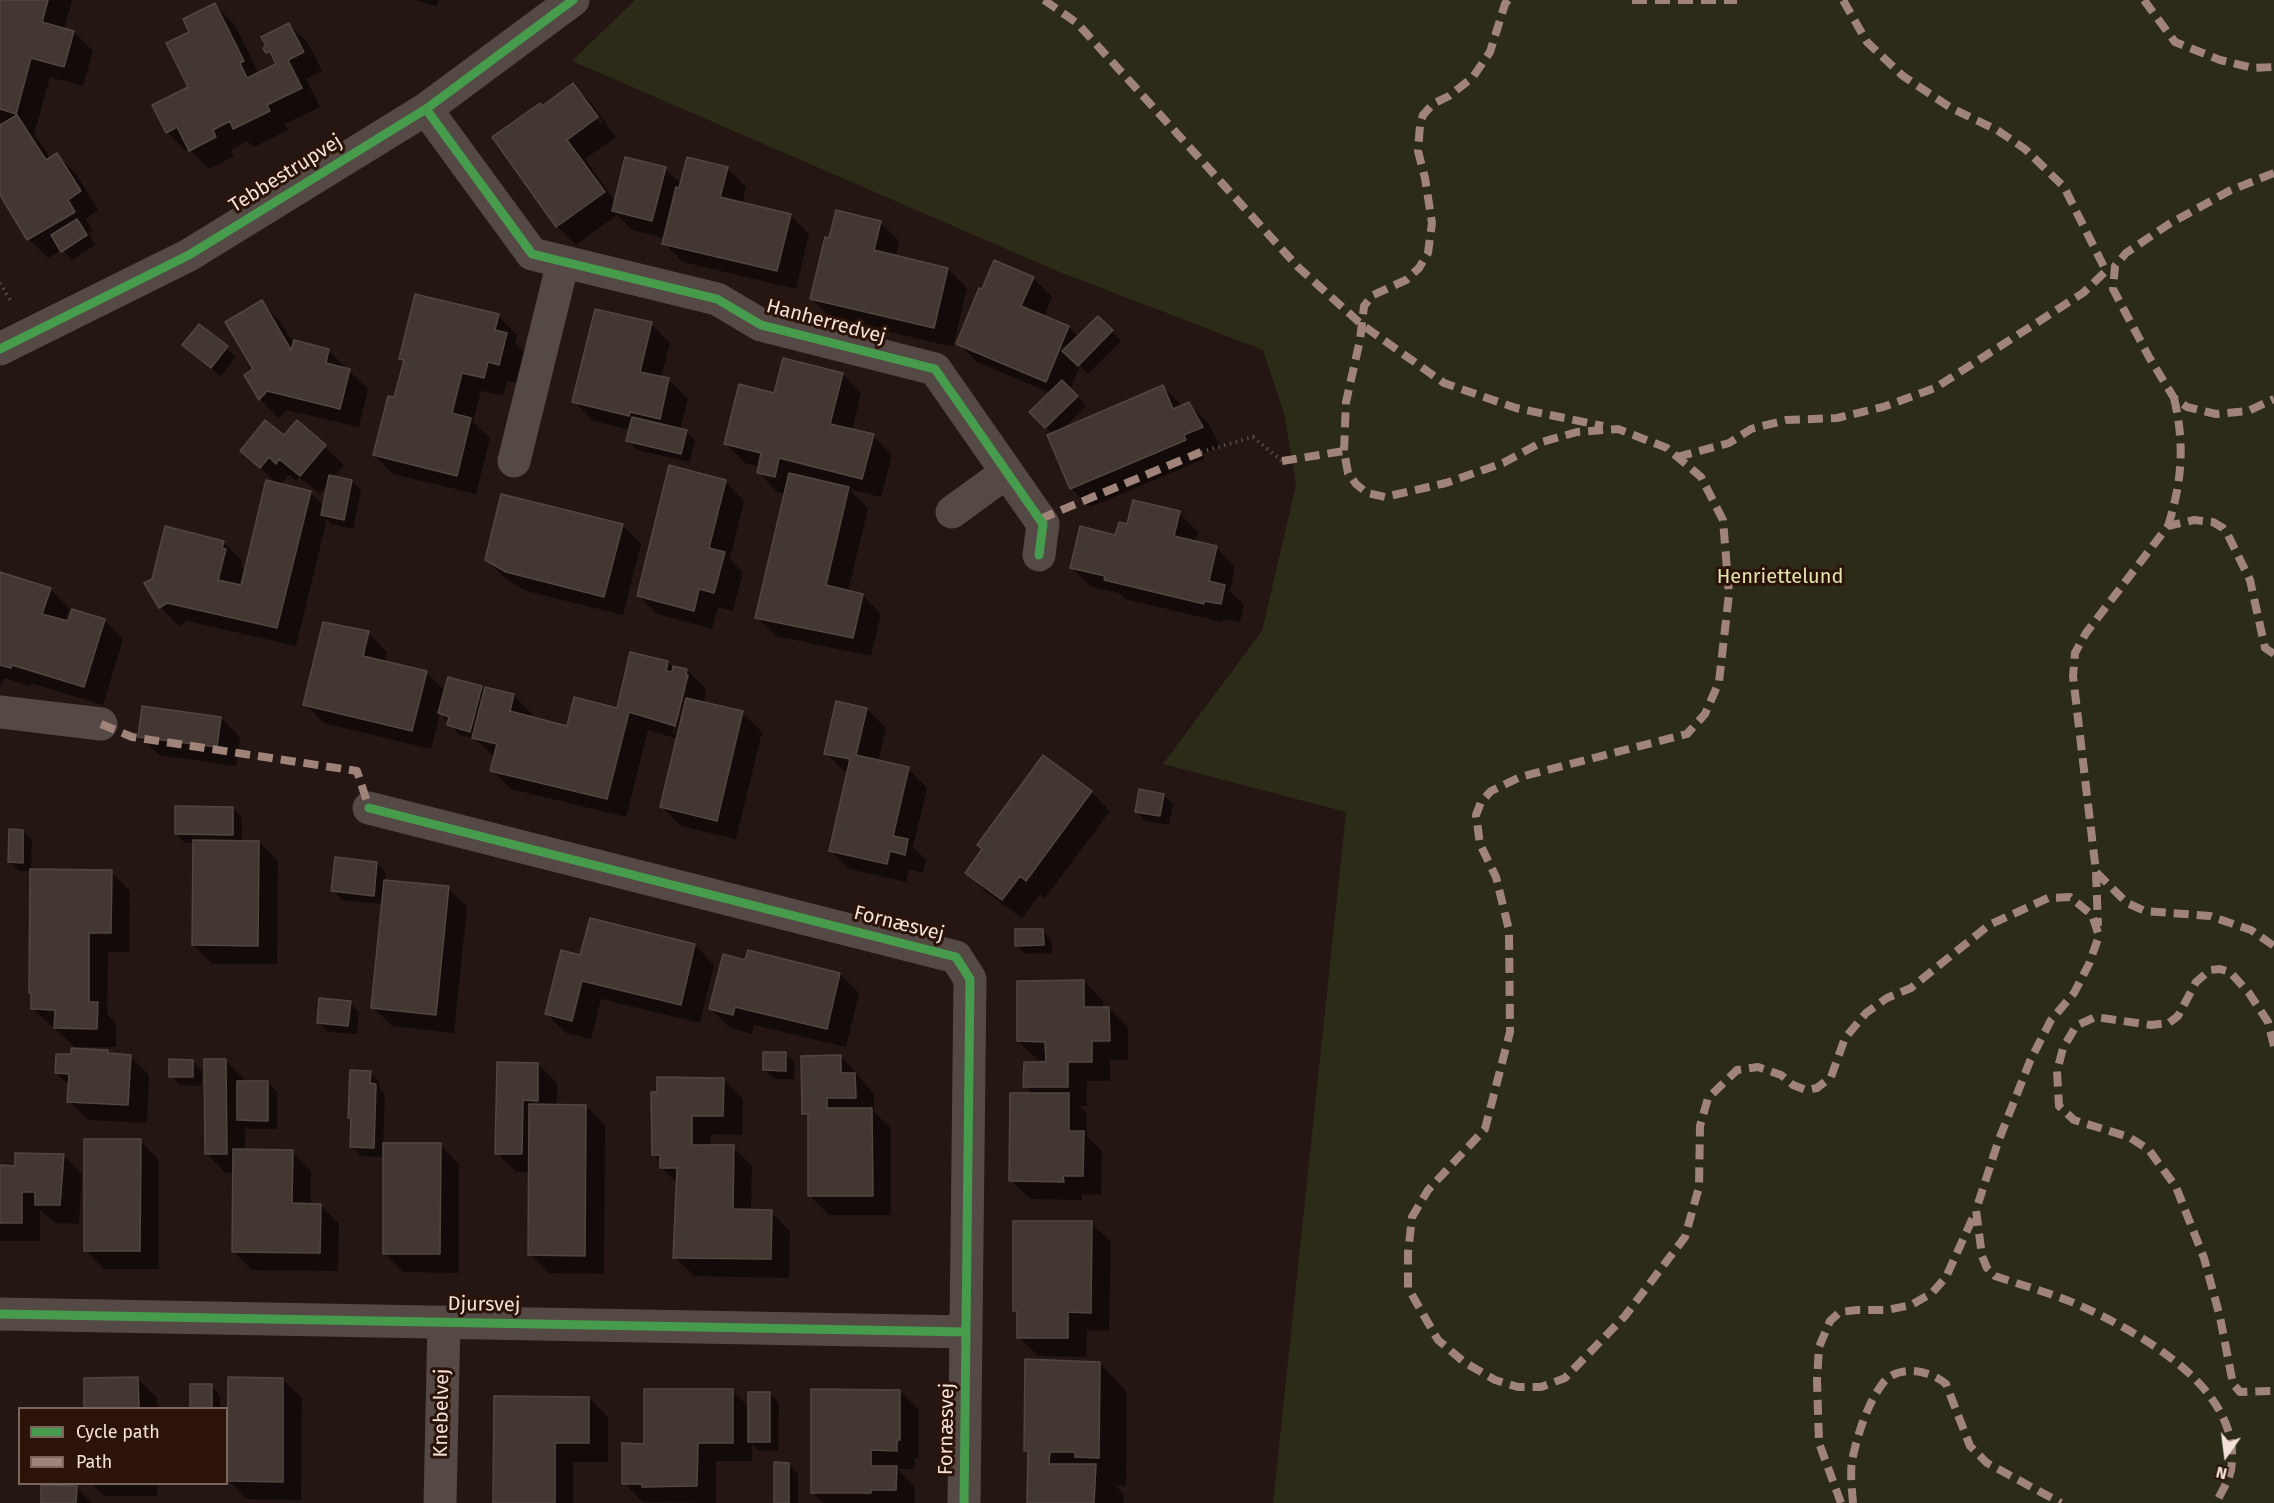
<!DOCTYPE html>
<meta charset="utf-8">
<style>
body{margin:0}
#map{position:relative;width:2274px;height:1503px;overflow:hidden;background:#241612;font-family:"Fira Sans",sans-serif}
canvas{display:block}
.legend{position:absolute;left:18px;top:1407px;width:210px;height:78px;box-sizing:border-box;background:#2c130a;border:2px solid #7c655d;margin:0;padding:8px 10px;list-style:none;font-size:18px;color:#f3e1da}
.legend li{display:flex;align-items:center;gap:12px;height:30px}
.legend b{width:30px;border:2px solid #7c655d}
.north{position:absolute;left:2196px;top:1425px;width:60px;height:60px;-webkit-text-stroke:4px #2c130a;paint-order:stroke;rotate:194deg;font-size:16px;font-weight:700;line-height:24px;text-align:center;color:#f3e1da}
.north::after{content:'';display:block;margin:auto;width:21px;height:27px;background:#f3e1da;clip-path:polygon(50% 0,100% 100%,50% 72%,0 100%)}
</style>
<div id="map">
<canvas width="2274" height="1503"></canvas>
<ul class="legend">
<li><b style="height:8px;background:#469c4c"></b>Cycle path</li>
<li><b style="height:8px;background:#a18479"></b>Path</li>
</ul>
<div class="north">N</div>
</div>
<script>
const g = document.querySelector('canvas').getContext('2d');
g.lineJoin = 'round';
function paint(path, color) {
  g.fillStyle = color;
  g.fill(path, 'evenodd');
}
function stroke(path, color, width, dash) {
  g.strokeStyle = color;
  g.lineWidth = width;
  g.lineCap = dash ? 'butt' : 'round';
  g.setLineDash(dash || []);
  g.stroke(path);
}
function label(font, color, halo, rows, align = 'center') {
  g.font = font + ' "Fira Sans",sans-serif';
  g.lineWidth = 6;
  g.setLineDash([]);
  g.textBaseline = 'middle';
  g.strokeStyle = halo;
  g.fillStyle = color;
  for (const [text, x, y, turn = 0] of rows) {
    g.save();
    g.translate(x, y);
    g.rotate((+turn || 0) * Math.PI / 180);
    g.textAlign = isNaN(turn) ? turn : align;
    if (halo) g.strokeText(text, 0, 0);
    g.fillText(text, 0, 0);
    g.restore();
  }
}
paint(new Path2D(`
 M635 0H2274V1503H1273L1346 812 1163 764 1262 631 1296 485 1284 413 1263 350 1057 271 572 61Z`), '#2b2b17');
paint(new Path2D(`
 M0 0H72L64 30 74 32 93 51 83 86 50 77 34 134 51 159 57 155 76 174 98 210 86 219 93 231 89 234 95 245 72 260 62 250 48 258 29 239 0 192V127L6 123 0 122Z
 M415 0H439L437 6Z
 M215 5 234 24 259 74 278 65 267 52 289 24 308 43 322 71 306 79 320 107 285 124 288 130 254 147 247 141 231 150 234 156 209 169 189 149 186 151 167 132 190 87 191 32Z
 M573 85 592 104 616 137 585 159 615 202 665 169 682 185 727 168 746 187 742 204 790 215 809 234 796 289 683 262 664 243 665 238 632 230 617 215 576 245 557 226 542 108ZM587 104H590L603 122 601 124Z
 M880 222 899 241 896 257 948 269 967 288 953 347 831 318 812 299Z
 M1033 278 1052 297 1044 317 1069 327 1078 337 1098 318 1121 341 1088 374 1080 366 1070 389 1086 406 1062 430 1163 387 1183 407 1189 404 1208 423 1221 447 1202 454 1204 459 1090 507 1071 488 1052 434 1031 412 1050 393 977 362 958 343Z
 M261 302 280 321 294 344 328 350 368 389 359 427 286 410 279 418 260 400 246 376 255 370Z
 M498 316 517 335 515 343 525 353 518 383 507 381 503 396 481 391 473 422 490 438 476 494 393 474 374 455 396 399 405 362 401 358Z
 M651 324 670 343 661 378 669 380 688 399 680 430 686 431 695 440 690 462 637 450 628 441 631 430 593 421 574 401Z
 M200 326 236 357 221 376 193 354Z
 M842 374 861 393 852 431 873 436 892 455 881 497 849 489 868 508 848 592 862 595 881 614 871 656 776 636 757 617 786 494 777 492 758 472 760 467 745 463 726 444 775 394Z
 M297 422 344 465 334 477 352 481 361 490 353 529 332 524 327 519 296 646 187 621 179 626 160 607 223 542 242 561 241 567 246 571 279 485 242 451 284 437ZM289 475 296 481 299 477 320 494 329 483 324 506 310 492 280 485Z
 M725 481 744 501 730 559 743 572 733 611 718 607 712 629 657 614 638 595Z
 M1179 513 1198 532 1195 543 1216 548 1235 567 1230 591 1244 605 1240 622 1223 619 1222 622 1125 599 1119 593 1091 587 1072 568 1116 537 1128 526Z
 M622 525 641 544 623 615 526 591 506 579 487 560Z
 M0 574 50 589 69 608 65 622 104 620 123 639 103 705 31 683 30 686 4 678 2 685H0Z
 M368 633 387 652 384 662 426 672 446 692 481 687 486 692 513 695 532 714 531 718 568 727 618 710 668 662 673 667 687 670 706 689 704 704 742 713 762 732 736 839 681 826 662 807 678 739 648 730 626 817 511 789 492 770 495 757 475 739 458 734 440 713 431 749 324 723 305 704ZM684 686 686 689 675 734 672 733Z
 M867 709 886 728 878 762 908 769 927 788 913 847 926 860 923 873 909 869 906 882 849 869 830 850 848 773 845 772 826 753Z
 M221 718 240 737 236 766 159 755 140 736Z
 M1091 792 1110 811 1045 898 1040 894 1022 918 986 892 967 873Z
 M1164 795 1173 804 1169 825 1145 821 1136 811Z
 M233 808 242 818V842H259L278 861 277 964H212L193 945 194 843H185L176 834Z
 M23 831 32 840 31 870 111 872 130 891 129 952H108L107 1014 116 1023V1047H75L33 1009V995L30 993 32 871H19L9 861ZM47 1008 62 1012 47 1011Z
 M377 863 386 873 385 881 448 888 467 907 454 1033 392 1026 373 1007 383 904 342 900 333 890Z
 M1043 931 1052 940V953L1025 954 1016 945Z
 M695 945 714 965 700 1023 601 999 591 1039 566 1033 547 1014 581 957Z
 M747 961 840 974 859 993 846 1047 754 1025 752 1034 730 1028 711 1009Z
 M1084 981 1103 1001V1008H1109L1128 1027V1060H1110V1081H1087V1106H1079L1087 1114V1136L1102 1151 1101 1195 1082 1194V1200L1030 1199 1011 1180 1033 1094 1025 1086 1047 1063V1060H1038L1018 1041Z
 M350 1003 359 1012 357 1034 328 1032 318 1022Z
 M107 1051 111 1055 130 1056 149 1075 147 1123 88 1120 69 1101 70 1086 56 1073 72 1056Z
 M785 1054 795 1063 794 1079H774L764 1069Z
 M841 1056 874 1094V1112L891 1128V1215H829L810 1196 809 1119 804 1113Z
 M225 1060 244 1079V1083L268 1082 277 1092V1129H248L245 1126V1151L292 1152 311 1171V1205H320L339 1224 338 1271 252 1270 233 1251 234 1173H226L207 1154Z
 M192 1061 202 1071 201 1086 180 1085 170 1076Z
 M538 1064 557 1083V1106H586L605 1125 604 1274 549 1273 530 1254V1172H516L497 1153Z
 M370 1072 379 1082V1088L385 1094 383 1144 440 1145 459 1164V1273L403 1272 384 1253V1157L361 1156 352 1146 353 1120 350 1117Z
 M724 1080 743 1099 742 1135 711 1134V1147H733L752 1166 751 1211 771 1212 790 1231 789 1278 694 1276 675 1257 678 1184 662 1168V1163L654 1155Z
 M140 1141 159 1160V1269H104L85 1250Z
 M63 1155 82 1174 79 1224 55 1223 40 1210V1241H0V1167H16Z
 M1091 1223 1111 1242 1109 1331 1087 1330 1086 1357 1038 1356 1019 1337V1315L1014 1310Z
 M1099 1363 1127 1392 1126 1486 1115 1485 1124 1494 1123 1503H1029V1454L1026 1450Z
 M85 1379H138L157 1398V1408H85Z
 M282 1379 302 1398 301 1500 247 1499 228 1480Z
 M192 1386H211L220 1395V1408H192Z
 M732 1391 750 1408 770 1394 779 1403 778 1450 759 1451 752 1444V1461H716V1503L643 1502 624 1483Z
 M900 1391 919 1410V1458H915V1469H897L915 1487V1503H824L812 1492Z
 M589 1398 608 1417V1462H573V1503H495Z
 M789 1464 798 1474V1503H776Z
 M92 1484H157V1496H104Z
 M76 1487 92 1503H42Z`), '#0007');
const building = new Path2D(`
 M0 0H48L42 22 74 31 64 67 31 58 16 114 0 109Z
 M215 3 244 61 240 63 247 78 276 64 270 52 266 53 263 48 266 46 261 37 289 23 304 52 288 60 302 88 267 105 270 111 233 129 230 121 213 130 216 137 189 151 177 127 166 133 152 105 188 87 166 43 189 32 183 19Z
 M573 83 598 117 567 140 605 192 556 227 492 137 540 103 542 106Z
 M17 115 46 160 57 153 81 191 68 200 75 212 27 240 0 195V125Z
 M625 157 666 167 652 221 612 211Z
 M687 157 728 167 720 197 791 214 777 271 662 244 676 187 679 188Z
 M836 210 881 221 874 250 948 268 934 328 810 299 825 237 829 238Z
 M77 219 87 235 61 252 51 235Z
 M994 260 1034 277 1021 306 1069 326 1046 382 956 344 979 288 982 289Z
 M415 294 499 314 495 330 507 333 499 365 488 362 484 378 462 373 452 413 471 418 457 476 373 455 388 396 394 397 404 360 399 359Z
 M262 300 291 350 294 340 329 349 326 363 350 369 340 409 267 391 259 400 244 375 253 369 225 322Z
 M595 309 652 322 640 372 669 378 660 419 630 412 629 416 572 402Z
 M1098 316 1113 330 1078 366 1062 351Z
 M199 324 228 346 211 368 182 345Z
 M783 358 843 373 830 424 874 434 862 479 779 458 775 477 757 473 761 453 724 444 739 384 774 393Z
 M1062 380 1078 396 1045 428 1029 412Z
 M1163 385 1173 409 1189 402 1203 427 1184 435 1186 440 1070 489 1047 435Z
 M632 417 687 430 681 454 626 441Z
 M265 420 284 435 297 420 326 445 300 476 279 459 276 464 269 457 260 468 240 451Z
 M669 465 726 480 709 548 725 552 714 593 699 589 694 611 637 596Z
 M789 473 849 487 826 585 863 594 853 638 755 618Z
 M329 475 352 480 344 520 321 515Z
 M266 480 311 491 277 628 167 603 159 608 144 583 152 579 165 526 224 541 222 548 226 549 218 580 241 585Z
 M501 494 623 524 604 597 506 572 485 560Z
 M1133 500 1180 511 1174 536 1217 546 1209 581 1225 585 1221 604 1204 601V604L1104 580 1105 576 1070 568 1080 526 1115 535 1119 522 1127 524Z
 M0 572 51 588 42 614 68 621 72 609 105 619 84 687 12 665 11 668 0 665Z
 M323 622 369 631 363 656 427 671 412 731 303 705Z
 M630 652 668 661 666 671 672 672 673 666 687 669 686 675H688L675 726 629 712 607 799 490 771 497 744 472 738 485 687 514 694 510 711 567 726 574 697 617 708Z
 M448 677 482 686 470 732 447 725 449 717 438 713Z
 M686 698 743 711 717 821 660 807Z
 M836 701 867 708 856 755 909 767 893 836 908 839 905 855 890 851 887 864 829 851 850 759 824 754Z
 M142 706 221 717 217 747 138 737Z
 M1043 755 1092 791 1026 881 1020 876 1002 900 965 873 982 849 977 845Z
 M1139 789 1164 794 1160 816 1135 812Z
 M175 806 233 807V835L175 834Z
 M9 829 23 830V863L8 862Z
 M193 840 259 841 258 946 192 945Z
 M335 857 377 862 374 896 331 891Z
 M30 869 112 870 111 933H89V1002H98L97 1029 54 1028 55 1010 31 1009V993H29Z
 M384 880 449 886 436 1015 371 1008Z
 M590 918 695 944 681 1005 582 981 572 1021 545 1014 561 950 580 955Z
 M1015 929H1043L1044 945 1015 946Z
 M748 950 840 973 827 1029 735 1007 733 1015 709 1009 723 954 745 960Z
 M1084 980V1007H1109L1110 1041H1092V1062H1068V1087H1023L1024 1062H1046L1045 1042 1017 1041V981Z
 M319 998 351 1001 348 1026 317 1023Z
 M71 1048 108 1050V1053L131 1055 128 1105 67 1102 69 1074 55 1073 56 1054H71Z
 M763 1052H786V1071L763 1070Z
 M841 1055V1073H855L856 1098H827V1108H872L873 1196H808V1114H802L801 1056Z
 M169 1059 193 1060V1077H169Z
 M204 1059H226L227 1154H205Z
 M497 1062 538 1063V1101L523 1100 522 1154H495Z
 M350 1070 371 1071 370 1083 376 1084 374 1148 350 1147 351 1118H348Z
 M657 1077 724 1078 723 1116H692V1145H734L733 1209 772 1210 771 1259 673 1258 677 1168H660V1155H652L651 1092H657Z
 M237 1081H268V1121L237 1120Z
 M1010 1093H1069V1131H1084L1083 1176H1063L1064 1182 1009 1181Z
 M529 1104 586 1105 585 1256 528 1255Z
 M84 1139H141L140 1251H84Z
 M383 1143H441L440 1254H383Z
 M233 1149 293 1150 292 1203 321 1204 320 1253 232 1252Z
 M15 1153 64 1154 60 1205H35V1192H22V1223H0V1165L15 1166Z
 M1013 1221H1092L1091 1313 1068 1312V1338H1017V1311H1013Z
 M1025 1359 1100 1362 1099 1458 1075 1457V1452H1050L1049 1464H1096L1094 1503H1027L1028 1451H1024Z
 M138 1377 139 1408H84V1378Z
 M228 1377 283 1378V1482L227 1481Z
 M190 1384H212V1408H190Z
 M644 1389H733V1443H698L697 1486 642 1487V1484H622V1443L644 1444Z
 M811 1389 900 1390V1440H897V1451L871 1450V1466H897L896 1490H871V1493H811Z
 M748 1392H770V1442H748Z
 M494 1396 589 1397V1443H555V1503H493Z
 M774 1462 789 1463V1503H774Z
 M41 1485 77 1486 76 1503H41Z`);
paint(building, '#433732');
stroke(building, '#524641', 1.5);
stroke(new Path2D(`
 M0 283 10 300
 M1201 452 1253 437 1282 461`), '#554c48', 4, [1.5, 4.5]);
stroke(new Path2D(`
 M426 109 532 254 717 299 761 325 935 369 1043 524 1039 555
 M0 349 189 255 426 109 573 0
 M514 461 563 262
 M952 512 1007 472
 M0 712 101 724
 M369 808 956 957 970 979 964 1503
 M0 1314 966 1332
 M440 1503 444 1322`), '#544945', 33);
stroke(new Path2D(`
 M1044 0 1077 23 1298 267 1361 324 1444 383 1516 408 1603 426
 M1508 0 1505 4 1490 52 1473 77 1449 96 1433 104 1423 115 1420 125 1418 151 1425 178 1432 223 1428 253 1419 268 1406 280 1373 295 1364 306 1360 340 1346 402 1344 451 1348 473 1356 484 1367 493 1385 497 1446 483 1503 463 1542 442 1577 432 1618 429 1667 448 1701 477 1723 520 1729 594 1719 682 1705 714 1687 734 1520 777 1491 791 1481 802 1476 815 1480 844 1496 877 1509 930 1510 1032 1485 1129 1428 1190 1412 1217 1408 1253V1288L1438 1340 1464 1362 1495 1380 1518 1387H1541L1565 1378 1625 1316 1685 1237 1699 1187 1700 1126 1708 1098 1737 1070 1758 1067 1781 1075 1793 1085 1806 1090 1817 1088 1831 1077 1845 1038 1866 1013 1887 998 1911 988 1989 925 2048 898 2070 897 2092 915 2099 936 2089 964 2074 993 2051 1020 2030 1061 1998 1142 1976 1210 1982 1256 1987 1268 1995 1276C2024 1286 2054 1294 2081 1306 2142 1334 2244 1390 2231 1470 2229 1480 2221 1493 2216 1503
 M1632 0H1737
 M2144 0 2175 42 2220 60 2253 68 2274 67
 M2274 173 2229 191 2169 224 2126 253 2115 266 2113 289 2149 357 2174 398 2187 407 2216 414 2248 411 2274 399
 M1677 457 1729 443 1751 429 1786 420 1837 418 1883 407 1935 388 2083 293 2106 271 2064 187 2025 149 1997 130 1951 108 1903 76 1867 42 1843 0
 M1282 461 1344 451
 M1040 519 1201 452
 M2168 526C2182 482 2185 444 2174 398
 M2274 654 2265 648 2250 580 2228 535 2223 528 2213 522 2194 520 2168 526 2086 633 2075 653 2073 676 2096 872 2127 903 2145 911 2210 916 2251 930 2274 946
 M101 724 132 737 357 771 369 808
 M2096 872 2098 926
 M2274 1046 2268 1022 2249 993 2230 972 2220 969 2210 970 2196 982 2178 1016 2169 1023 2151 1025 2095 1017 2076 1026 2063 1048 2057 1071 2059 1106 2074 1120 2129 1137 2149 1150 2176 1187 2204 1258 2220 1317 2233 1384 2240 1392 2274 1391
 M1841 1503 1819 1443 1817 1380 1819 1347 1830 1321 1840 1312 1857 1310H1887L1911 1305 1932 1293 1946 1277 1975 1213
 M1853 1503C1852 1490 1850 1474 1852 1461 1857 1436 1867 1404 1883 1383 1898 1364 1930 1370 1946 1384L1970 1446 1987 1463 2061 1503`), '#a18479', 8, [15, 8]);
stroke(new Path2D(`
 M426 109 532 254 717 299 761 325 935 369 1043 524 1039 555
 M0 349 189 255 426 109 573 0
 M369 808 956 957 970 979 964 1503
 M0 1314 966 1332`), '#469c4c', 9);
label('20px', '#f3e1da', '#2c130a', [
 ["Tebbestrupvej",286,174,-32],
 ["Hanherredvej",826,322,15],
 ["Fornæsvej",899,924,14],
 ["Djursvej",484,1305,1],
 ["Knebelvej",442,1413,-89],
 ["Fornæsvej",947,1429,-89]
]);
label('20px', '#dfe5ad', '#2c130a', [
 ["Henriettelund",1780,577]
]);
</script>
